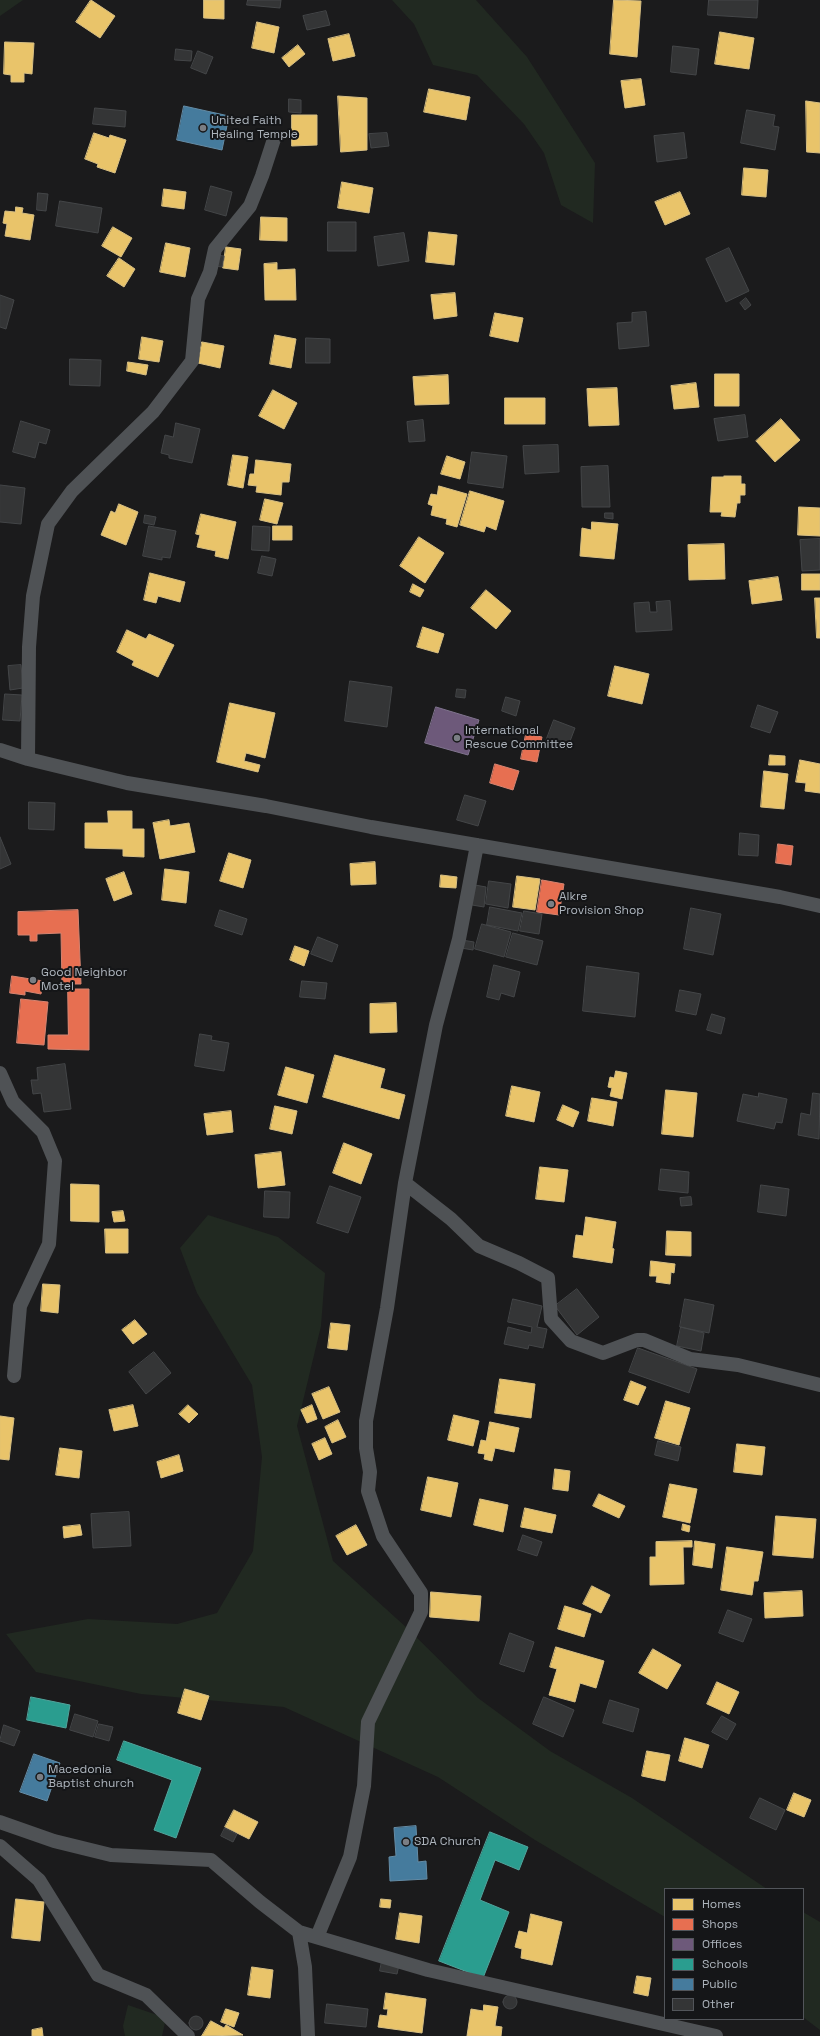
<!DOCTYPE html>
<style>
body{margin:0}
#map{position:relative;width:820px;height:2036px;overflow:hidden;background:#1b1b1c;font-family:"Space Grotesk",sans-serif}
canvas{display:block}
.legend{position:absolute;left:664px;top:1888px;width:140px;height:132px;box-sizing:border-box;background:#151618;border:1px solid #52555a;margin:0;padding:5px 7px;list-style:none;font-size:12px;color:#adb4bc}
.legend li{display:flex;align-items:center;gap:8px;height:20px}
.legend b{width:20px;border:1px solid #52555a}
</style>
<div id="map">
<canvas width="820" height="2036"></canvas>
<ul class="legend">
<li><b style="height:11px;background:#e9c46a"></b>Homes</li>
<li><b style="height:11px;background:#e76f51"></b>Shops</li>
<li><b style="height:11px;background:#6d597a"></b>Offices</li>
<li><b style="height:11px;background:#2a9d8f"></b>Schools</li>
<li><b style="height:11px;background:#457b9d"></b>Public</li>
<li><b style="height:11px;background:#343536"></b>Other</li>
</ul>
</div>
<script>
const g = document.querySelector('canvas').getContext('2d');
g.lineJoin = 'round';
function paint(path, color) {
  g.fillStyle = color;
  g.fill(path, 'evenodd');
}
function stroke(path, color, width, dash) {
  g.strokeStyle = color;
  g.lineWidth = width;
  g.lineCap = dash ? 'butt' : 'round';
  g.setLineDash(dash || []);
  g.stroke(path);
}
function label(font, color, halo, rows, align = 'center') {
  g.font = font + ' "Space Grotesk",sans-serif';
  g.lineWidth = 4;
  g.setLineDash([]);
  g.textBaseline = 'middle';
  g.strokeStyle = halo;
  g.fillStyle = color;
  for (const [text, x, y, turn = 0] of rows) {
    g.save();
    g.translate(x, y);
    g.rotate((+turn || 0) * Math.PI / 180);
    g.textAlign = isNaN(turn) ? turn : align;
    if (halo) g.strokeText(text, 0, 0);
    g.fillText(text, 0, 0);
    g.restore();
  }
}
paint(new Path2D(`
 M0 0H23L0 16Z
 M392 0H476L527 57 595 163 593 223 561 205 544 153 524 124 477 75 433 65 414 24Z
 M208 1215 278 1237 325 1273 321 1326 297 1426 333 1561 407 1628 478 1698 550 1751 632 1798 767 1889H665V1917L535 1840 438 1777 284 1707 141 1694 36 1672 6 1634 88 1619 177 1624 217 1613 253 1551 262 1457 252 1385 197 1293 180 1248Z
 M803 1912 820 1922V2030L803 2017Z
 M128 2005 166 2018 162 2036H125L123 2026Z`), '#212921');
const homes = new Path2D(`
 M91 0 115 16 100 38 76 22Z
 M204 0H224V19L204 18Z
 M614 0 641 1 637 57 610 54Z
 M257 22 279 27 274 53 252 48Z
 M720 32 754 38 749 69 715 64Z
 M349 34 355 56 333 61 328 39Z
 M5 42 34 43 32 74 24 73V82H11V75L4 74Z
 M298 45 305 54 289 67 282 58Z
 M641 79 645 105 625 108 621 81Z
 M429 89 470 97 466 120 424 112Z
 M338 96 367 98V150L341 152Z
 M806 101 820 103V153L807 152Z
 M292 115H317V145L292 146Z
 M94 133 109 138 110 135 126 140 115 173 97 167 98 164 85 159Z
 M744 168 768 170 766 197 742 195Z
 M342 182 373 188 369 213 338 208Z
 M164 189 186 192 184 209 162 206Z
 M680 192 690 214 665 225 655 202Z
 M16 207 23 208 22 213 34 215 30 240 5 236 7 224 3 223 5 211 15 212Z
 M261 217 287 218V241L260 240Z
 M113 227 132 238 121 257 102 246Z
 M429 232 457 235 454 265 426 262Z
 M166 243 190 248 185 277 160 272Z
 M226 247 241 249 238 270 223 268Z
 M119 258 135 269 124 287 107 276Z
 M277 263V270L295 269 296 300H265L264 264Z
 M455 293 457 316 434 319 431 295Z
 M495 313 523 318 518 342 490 336Z
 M275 335 296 339 291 368 270 364Z
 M142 337 163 341 159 362 139 359Z
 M202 342 224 346 220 368 198 363Z
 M128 362 148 365 146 375 127 371Z
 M715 374H739V406H715Z
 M448 375 449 404 415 405 413 377Z
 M696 383 699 407 674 409 671 386Z
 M617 388 619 425 589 426 587 389Z
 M273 390 297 403 284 429 259 416Z
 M505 398H545V424H505Z
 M781 419 800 440 775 462 756 441Z
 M233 455 248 457 243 488 228 485Z
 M447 456 465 462 460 479 441 474Z
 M256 460 291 464 289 482H282L281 495 256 492 257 486 248 485 250 474H254Z
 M724 476H741V484H745V495H740V503H737L735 517 721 516 722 512H710L712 477H724Z
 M439 486 467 494 457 527 446 524 447 519 431 515 433 506 428 504 431 494 437 495Z
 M470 491 504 501 496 530 486 526 484 532 460 525Z
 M265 499 283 503 277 524 260 520Z
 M119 504 138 512 126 545 101 535 111 511 115 513Z
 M799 507 820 508V536L798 535Z
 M201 514 236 522 228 559 215 556 216 551 197 547 200 535 196 534Z
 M592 522 618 524 614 559 580 556 582 528 591 530Z
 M273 526H292V540H273Z
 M419 537 444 553 425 583 400 566Z
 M724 544 725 579 689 580 688 545Z
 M150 573 185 582 180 602 158 596 156 603 144 600Z
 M802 574H820V590H802Z
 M778 577 782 600 752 604 749 581Z
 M413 584 424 590 420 597 410 592Z
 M486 590 511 611 496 629 471 608Z
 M815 598H820V638H817Z
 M423 627 444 634 438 653 417 647Z
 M127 630 146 639 149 634 174 645 158 677 132 665 134 661 117 652Z
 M615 666 649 674 642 704 608 696Z
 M230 703 275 713 265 758 246 753 244 761 260 765 258 772 217 762Z
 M770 755 785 756V765H769Z
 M800 760 820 764V793L805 791 806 783 796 782Z
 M764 771 788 774 784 809 761 807Z
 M108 811H132V829H144V857L123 856V849L85 848V823H108Z
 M169 820 170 826 189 823 195 852 160 859 153 823Z
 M229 853 251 860 243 888 220 881Z
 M375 862 376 884 351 885 350 864Z
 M165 869 189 872 186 903 162 900Z
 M124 872 132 894 114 901 106 879Z
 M441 875 457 877 456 888 440 887Z
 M517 876 540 879 535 910 513 907Z
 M295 946 309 951 304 966 290 960Z
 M396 1003 397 1032 370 1033V1004Z
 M335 1055 385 1069 380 1088 405 1095 399 1119 323 1097Z
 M286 1067 314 1075 307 1103 278 1095Z
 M616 1071 627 1073 622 1099 610 1096 612 1088 608 1087 610 1077 614 1078Z
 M512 1086 540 1092 534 1122 506 1116Z
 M666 1090 697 1093 693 1137 662 1134Z
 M592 1098 617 1102 613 1126 588 1121Z
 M563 1105 579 1112 573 1127 557 1120Z
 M275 1106 297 1111 292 1134 270 1129Z
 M231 1111 233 1132 207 1135 204 1114Z
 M344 1143 372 1154 361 1184 333 1173Z
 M281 1152 285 1185 258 1188 255 1155Z
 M540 1167 568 1170 564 1202 536 1199Z
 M71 1184 99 1185V1222L71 1221Z
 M123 1211 125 1221 114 1222 112 1212Z
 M586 1217 616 1222 612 1248 614 1249 612 1263 573 1257 576 1235 583 1236Z
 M105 1229H128V1253H106Z
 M667 1231 691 1232V1256L666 1255Z
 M651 1261 675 1264 674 1273 671 1272 670 1284 656 1282 657 1276H650Z
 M43 1284 60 1285 58 1313 41 1311Z
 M135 1320 147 1334 133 1344 122 1330Z
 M331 1323 350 1325 347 1350 328 1348Z
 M500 1379 535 1384 531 1418 495 1413Z
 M631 1381 646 1387 638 1405 624 1400Z
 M329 1387 340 1412 323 1419 312 1394Z
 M666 1401 690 1408 679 1445 655 1438Z
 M133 1405 138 1426 114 1431 109 1410Z
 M188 1405 198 1414 189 1423 179 1414Z
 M312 1405 317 1419 307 1423 301 1410Z
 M454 1415 479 1421 473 1446 448 1440Z
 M0 1416 14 1418 9 1460 0 1459Z
 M338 1420 346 1437 332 1443 325 1427Z
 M490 1422 519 1428 514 1452 495 1448 492 1461 484 1459 485 1454 478 1453 481 1440 486 1441Z
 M325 1438 332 1454 319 1460 312 1444Z
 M737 1444 765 1447 762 1475 734 1472Z
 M60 1448 82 1451 79 1478 56 1475Z
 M179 1455 183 1471 161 1478 157 1462Z
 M555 1469 570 1471 568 1491 553 1489Z
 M428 1477 458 1483 451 1517 421 1510Z
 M670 1484 697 1489 690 1523 663 1517Z
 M599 1494 625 1506 619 1518 593 1506Z
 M480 1499 508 1505 503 1532 474 1525Z
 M525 1508 556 1515 552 1533 521 1527Z
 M776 1516 816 1519 813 1558 773 1555Z
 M683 1524 690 1526 689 1532 682 1530Z
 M80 1525 82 1535 64 1538 63 1527Z
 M356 1525 367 1545 347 1555 336 1536Z
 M692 1541V1547H683L684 1584 650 1585V1557H656V1542Z
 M695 1541 715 1544 712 1568 693 1565Z
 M727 1547 763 1552 758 1581H754L752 1595 721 1590Z
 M592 1586 610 1595 601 1613 583 1604Z
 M802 1591 803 1616 765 1618 764 1593Z
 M431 1592 481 1596 479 1621 430 1617Z
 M565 1606 591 1614 584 1637 558 1629Z
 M556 1647 604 1661 596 1688 580 1683 575 1702 549 1695 557 1669 550 1667Z
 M653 1649 681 1665 667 1689 639 1673Z
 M717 1682 739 1692 729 1714 707 1704Z
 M185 1689 209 1696 201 1720 178 1713Z
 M685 1738 709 1745 702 1768 679 1761Z
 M647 1751 670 1755 665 1781 642 1776Z
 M794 1793 811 1800 804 1817 787 1810Z
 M234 1810 258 1822 249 1839 225 1827Z
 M16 1899 44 1902 40 1941 12 1938Z
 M381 1899 391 1900 390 1908 380 1907Z
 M400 1913 422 1916 419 1943 396 1939Z
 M531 1914 562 1922 552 1965 521 1958 522 1949 515 1947 519 1931 527 1933Z
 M252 1967 273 1970 270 1998 248 1995Z
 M637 1976 651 1978 648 1996 634 1993Z
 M386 1993 426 1999 422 2033 378 2027 380 2015 387 2016 388 2009H384Z
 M484 2005 498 2007 495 2026 502 2027 501 2036H467L471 2009 483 2011Z
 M226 2009 239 2013 234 2027 221 2022Z
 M211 2021 224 2028 226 2025 243 2035 202 2036Z
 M42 2028 43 2036H32V2030Z`);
paint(homes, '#e9c46a');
stroke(homes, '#d7bf83', 1);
const shops = new Path2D(`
 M526 734 542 737 537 762 521 759Z
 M495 764 519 771 513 790 490 783Z
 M778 844 793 846 791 865 776 863Z
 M542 880 564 884 559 915 537 912Z
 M78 910 81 984H62L61 933 37 934V941H30V935H18V912Z
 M12 976 43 981 41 994 25 991V995L10 993Z
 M68 989H89V1050L48 1049V1035H68Z
 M21 999 48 1002 44 1045 17 1043Z`);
paint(shops, '#e76f51');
stroke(shops, '#d68471', 1);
const offices = new Path2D(`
 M436 707 479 720 468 755 425 743Z`);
paint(offices, '#6d597a');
stroke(offices, '#80748e', 1);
const schools = new Path2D(`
 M31 1697 70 1705 66 1728 27 1720Z
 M124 1741 201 1768 176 1838 154 1830 172 1780 117 1760Z
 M490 1832 528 1847 519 1870 495 1860 480 1900 509 1912 483 1978 439 1961Z`);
paint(schools, '#2a9d8f');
stroke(schools, '#51a49c', 1);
const public = new Path2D(`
 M184 106 229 116 222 150 177 140Z
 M34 1754 60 1763 47 1801 20 1792Z
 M416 1826 418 1862 426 1861 427 1879 390 1881 389 1857 396 1856 394 1828Z`);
paint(public, '#457b9d');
stroke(public, '#648ca6', 1);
const building = new Path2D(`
 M248 0H281L280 8 247 5Z
 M709 0H758L757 18 708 15Z
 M326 11 330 25 307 30 303 16Z
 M673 46 699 49 696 75 671 72Z
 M176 49 192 51 191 61 175 60Z
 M198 51 213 57 206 74 191 68Z
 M289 99 301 100V113L289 112Z
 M95 108 126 111 125 127 93 124Z
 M747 110 775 115 773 126 779 127 775 150 741 143Z
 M387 133 389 146 371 148 369 134Z
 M684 133 687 158 657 162 654 136Z
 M211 186 232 192 226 216 205 210Z
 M38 193 48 194 46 211 37 210Z
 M60 201 102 208 98 233 56 226Z
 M328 222H356V251H328Z
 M404 233 409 261 378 266 374 237Z
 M729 248 749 291 726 302 706 259Z
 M216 255 224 256 222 267 214 266Z
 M0 295 14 300 6 329 0 327Z
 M746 298 751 305 745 310 740 303Z
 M646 312 649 346 619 349 617 323 632 322V313Z
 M306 338 330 339V363H306Z
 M70 359 101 360 100 386 70 385Z
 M745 415 748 437 718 441 714 419Z
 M423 420 425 441 409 442 407 422Z
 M21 421 50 430 46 444 39 442 35 458 13 452Z
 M176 423 200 429 192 463 169 458V455L161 453 165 435 173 437Z
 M558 445 559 472 525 474 523 446Z
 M472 452 507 456 503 488 468 483Z
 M608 466 610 507H582L581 467Z
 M0 485 25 488 21 524 0 522Z
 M605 513H613V519L605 518Z
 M145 515 156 517 154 525 144 523Z
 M149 526 176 531 170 558 162 557V560L143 556Z
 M253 526 270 527 269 551 252 550Z
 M820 539V570L802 571 800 540Z
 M262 556 276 559 272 576 258 573Z
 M670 601 672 630 636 632 634 603 649 602 650 612H657L656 602Z
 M21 665 23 688 10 690 8 666Z
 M350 681 392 687 387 727 345 721Z
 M457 689 466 690 465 698 456 697Z
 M5 694 22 695 20 721 3 720Z
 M506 697 520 701 516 716 502 711Z
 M758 705 778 712 770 733 751 727Z
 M554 720 575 728 567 749 546 741Z
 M465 795 486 801 478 826 457 820Z
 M29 802 55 803 54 830 29 829Z
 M740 833 759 835 758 856 739 855Z
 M0 837 11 864 0 869Z
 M489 881 511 884 508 908 486 904Z
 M475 885 486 887 484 907 472 905Z
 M490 907 522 913 518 931 487 925Z
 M691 908 721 914 713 955 684 949Z
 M220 910 247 919 242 935 215 926Z
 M524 911 542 914 539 934 520 931Z
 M482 924 511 932 504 957 475 949Z
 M513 933 543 941 537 965 506 957Z
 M318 937 338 945 332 962 311 954Z
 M462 940 474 942 473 950 461 948Z
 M494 965 520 972 514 997 501 993 499 1000 487 997Z
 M587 966 639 973 635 1017 583 1011Z
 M302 981 327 983 325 999 300 997Z
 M680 990 701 994 696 1015 676 1011Z
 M712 1014 725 1018 721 1034 707 1030Z
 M200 1034 212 1036 211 1040 229 1043 224 1071 195 1066Z
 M65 1064 71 1109 44 1112 41 1093 33 1094 31 1080H38L37 1068Z
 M759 1093 787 1099 782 1123 776 1122 774 1129 737 1121 743 1094 758 1097Z
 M813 1093 820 1094 819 1139 798 1135 801 1113 810 1115Z
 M661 1169 689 1172 688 1193 659 1190Z
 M761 1185 789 1189 786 1216 758 1212Z
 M330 1186 361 1197 348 1233 317 1223Z
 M265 1191 290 1192 289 1218 264 1217Z
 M691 1197 692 1205 681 1206 680 1198Z
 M577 1289 599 1317 577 1335 555 1306Z
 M513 1299 542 1306 537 1327 547 1329 543 1348 529 1345 528 1349 504 1344 508 1327 531 1333 532 1327 508 1322Z
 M685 1299 714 1305 709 1333 680 1327Z
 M681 1327 704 1333 701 1351 677 1346Z
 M638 1348 697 1369 689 1393 629 1372Z
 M154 1352 171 1373 146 1394 129 1372Z
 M658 1441 681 1447 678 1461 655 1455Z
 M129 1512 131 1546 93 1548 91 1514Z
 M523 1535 542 1542 537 1556 518 1550Z
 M728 1610 752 1619 743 1642 719 1633Z
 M510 1633 534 1642 524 1672 500 1664Z
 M544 1697 574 1710 563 1737 533 1724Z
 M610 1700 639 1709 633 1732 603 1723Z
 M75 1714 98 1721 93 1737 70 1730Z
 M722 1716 736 1724 727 1740 712 1732Z
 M99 1724 113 1727 109 1741 95 1737Z
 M4 1725 20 1731 14 1746 0 1741Z
 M760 1798 785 1810 776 1830 750 1818Z
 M225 1828 237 1834 233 1842 221 1836Z
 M382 1961 399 1965 397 1974 380 1971Z
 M503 2002a7 7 0 1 1 14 0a7 7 0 1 1-14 0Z
 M327 2004 368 2009 366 2027 325 2023Z
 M189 2023a7 7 0 1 1 14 0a7 7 0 1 1-14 0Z`);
paint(building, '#343536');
stroke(building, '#444648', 1);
stroke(new Path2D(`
 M0 750 28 759 127 783 266 806 371 827 780 897 820 906
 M28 759 29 647 33 596 48 524 72 491 153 412 192 361 198 299 210 272 215 249 250 206 262 176 274 139
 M0 1073 13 1102 43 1132 55 1161 49 1244 20 1306 14 1376
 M405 1183 451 1219 479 1246 519 1263 548 1278 551 1319 571 1341 603 1353 637 1340H644L690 1359 738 1365 820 1385
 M0 1822 54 1841 111 1855 211 1860 260 1902 299 1932 428 1970 716 2036
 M0 1846 39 1880 98 1975 146 1995 188 2036
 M299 1932 305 1967 308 2036
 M317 1937 350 1857 364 1786 368 1722 421 1612V1593L383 1536 368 1491 370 1472 366 1448V1421L387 1308 405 1183 436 1025 459 939 477 845`), '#4f5255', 14);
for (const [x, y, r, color] of [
 [203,128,4,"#7a7e84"],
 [457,738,4,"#7a7e84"],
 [551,904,4,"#7a7e84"],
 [33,980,4,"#7a7e84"],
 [40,1777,4,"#7a7e84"],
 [406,1842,4,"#7a7e84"]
]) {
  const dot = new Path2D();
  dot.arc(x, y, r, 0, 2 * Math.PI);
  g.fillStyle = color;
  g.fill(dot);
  stroke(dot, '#151618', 1.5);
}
label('12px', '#adb4bc', '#151618', [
 ["United Faith",211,121],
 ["Healing Temple",211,135],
 ["International",465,731],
 ["Rescue Committee",465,745],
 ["Alkre",559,897],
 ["Provision Shop",559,911],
 ["Good Neighbor",41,973],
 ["Motel",41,987],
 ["Macedonia",48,1770],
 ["Baptist church",48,1784],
 ["SDA Church",414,1842]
], 'left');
</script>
